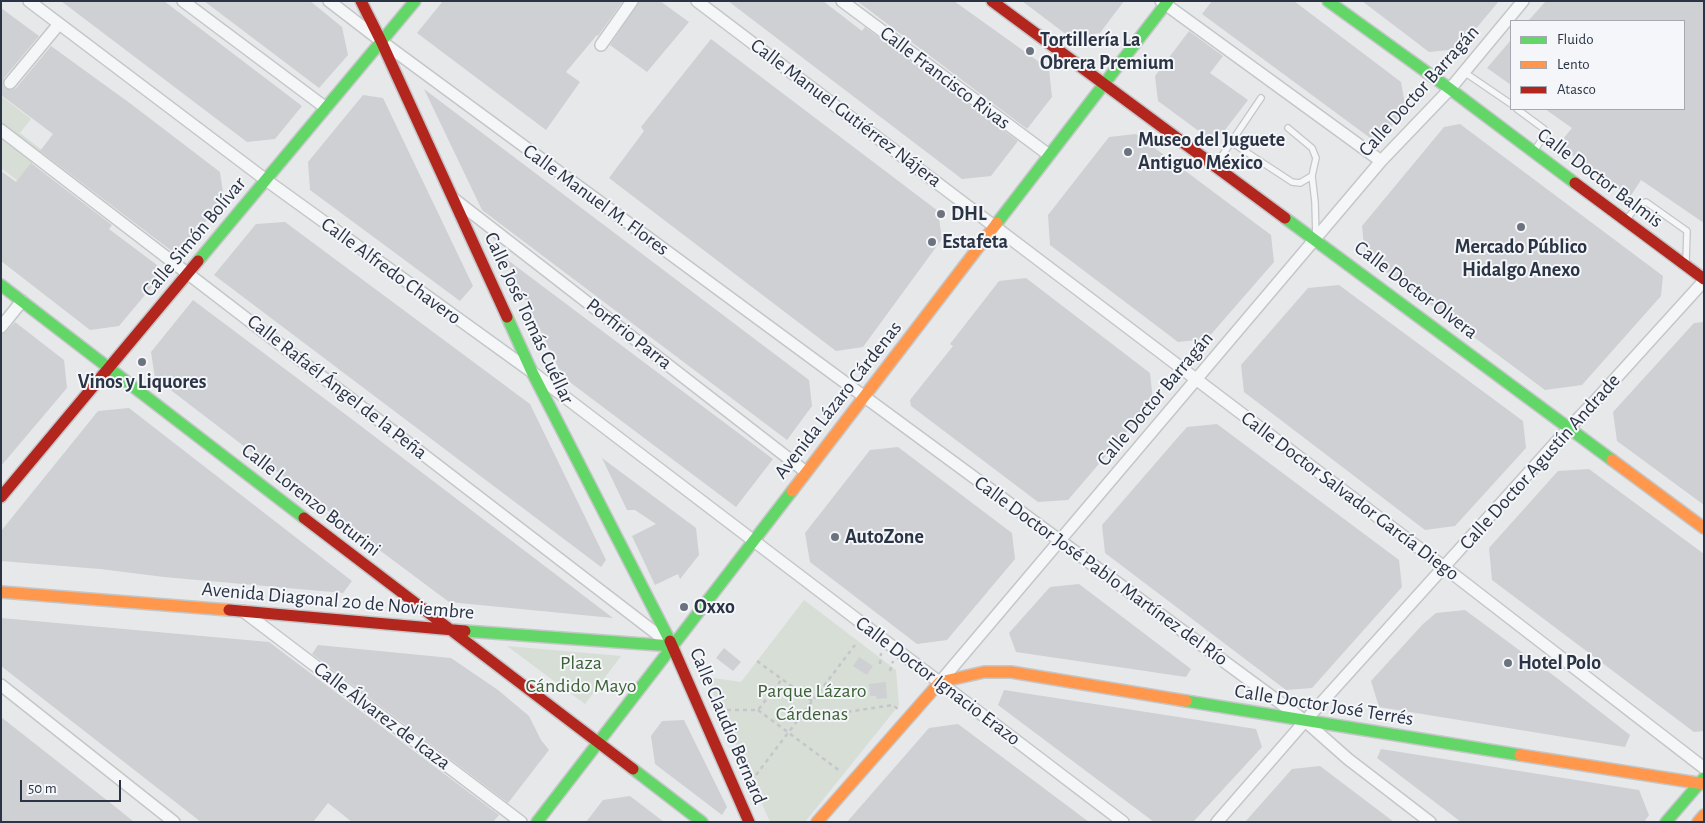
<!DOCTYPE html>
<meta charset="utf-8">
<style>
body{margin:0}
#map{position:relative;width:1705px;height:823px;overflow:hidden;background:#e6e8ea;font-family:"Alegreya Sans",sans-serif}
canvas{display:block}
.frame{position:absolute;inset:0;border:2px solid #2b3445;pointer-events:none}
.legend{position:absolute;left:1510px;top:20px;width:175px;height:90px;box-sizing:border-box;background:#f4f6f9;border:1px solid #a4a8b1;margin:0;padding:6px 9px;list-style:none;font-size:15px;color:#2b3445}
.legend li{display:flex;align-items:center;gap:10px;height:25px}
.legend b{width:25px;border:1px solid #a4a8b1}
.scale{position:absolute;left:20px;top:780px;width:101px;height:22px;box-sizing:border-box;border:2px solid #2b3445;border-top:0;padding-left:6px;font-size:15px;line-height:18px;white-space:nowrap;color:#2b3445;-webkit-text-stroke:4px #f4f6f9;paint-order:stroke}
</style>
<div id="map">
<canvas width="1705" height="823"></canvas>
<div class="frame"></div>
<ul class="legend">
<li><b style="height:6px;background:#63d668"></b>Fluido</li>
<li><b style="height:6px;background:#ff974d"></b>Lento</li>
<li><b style="height:6px;background:#b3261e"></b>Atasco</li>
</ul>
<div class="scale">50 m</div>
</div>
<script>
const g = document.querySelector('canvas').getContext('2d');
g.lineJoin = 'round';
function paint(path, color) {
  g.fillStyle = color;
  g.fill(path, 'evenodd');
}
function stroke(path, color, width, dash) {
  g.strokeStyle = color;
  g.lineWidth = width;
  g.lineCap = dash ? 'butt' : 'round';
  g.setLineDash(dash || []);
  g.stroke(path);
}
function label(font, color, halo, rows, align = 'center') {
  g.font = font + ' "Alegreya Sans",sans-serif';
  g.lineWidth = 4;
  g.setLineDash([]);
  g.textBaseline = 'middle';
  g.strokeStyle = halo;
  g.fillStyle = color;
  for (const [text, x, y, turn = 0] of rows) {
    g.save();
    g.translate(x, y);
    g.rotate((+turn || 0) * Math.PI / 180);
    g.textAlign = isNaN(turn) ? turn : align;
    if (halo) g.strokeText(text, 0, 0);
    g.fillText(text, 0, 0);
    g.restore();
  }
}
paint(new Path2D(`
 M1 96 31 119 20 133 42 150 18 181 1 168Z
 M804 600 896 670 899 705 805 822H770L706 677 741 682Z
 M507 646 621 656 585 704Z`), '#d6ded6');
paint(new Path2D(`
 M61 1H164L302 106 275 139 247 142Z
 M204 1H310L342 27 348 55 319 88Z
 M443 1H623L598 36 597 35 566 72 580 82 546 130 417 33Z
 M639 1H660L689 22 647 72 610 45Z
 M728 1H823L862 31 865 27 1018 141 991 176 962 179Z
 M857 1H954L1049 69 1052 97 1027 129Z
 M1022 1H1124L1100 33 1071 38Z
 M1212 1H1294L1401 82 1406 110 1377 143 1202 14Z
 M1362 1H1499L1459 49 1429 52Z
 M1546 1H1704V223L1641 180 1630 197 1558 145 1572 128 1545 109H1684V21H1528Z
 M1 8 39 36 4 78 3 85 6 89 12 90 16 88 51 46 131 104 220 172 224 200 177 255 40 151 53 134 1 95Z
 M1189 31 1223 56 1210 73 1248 100 1215 143 1158 101 1155 76Z
 M711 39 938 211 942 239 863 347 836 351 609 178 644 131 641 127Z
 M1511 40V85L1487 68Z
 M424 89 809 380 812 406 787 440 482 210Z
 M363 95 383 98 473 286 460 301 310 190 308 162Z
 M1460 124 1663 276 1661 296 1582 385 1545 390 1365 256 1362 226 1444 127Z
 M1136 134 1271 235 1274 262 1207 339 1178 342 1050 245 1048 215 1109 137Z
 M31 163 112 225 109 229 165 271 119 326 90 330 1 261V171L16 182Z
 M285 222 530 404 606 560 601 567 214 275 256 224Z
 M505 258 773 459 736 507 563 377Z
 M1026 278 1150 373 1153 401 1068 500 1038 502 911 406 910 400 953 346 950 344 999 281Z
 M1339 285 1523 421 1526 448 1455 526 1425 530 1244 392 1241 365 1308 288Z
 M193 300 349 417 613 618 449 602 382 552 155 378 151 352Z
 M15 322 64 360 67 388 1 466V334L6 332Z
 M1704 322V505L1617 441 1613 412 1694 323Z
 M129 408 352 581 343 593 164 577 100 569 1 561V531L98 411Z
 M1217 424 1399 560 1402 587 1312 688 1286 690 1105 553 1102 525 1179 436 1187 427Z
 M898 447 1012 533 1015 559 947 640 917 644 810 562 805 533 870 450Z
 M602 458 696 528 699 555 680 579 678 574 655 585 632 536 656 524 635 510H627Z
 M1589 469 1704 554V731L1694 732 1492 580 1489 548 1558 471Z
 M1079 584 1191 669 1186 677 1016 652 1009 633 1050 587Z
 M1465 610 1557 678 1630 735 1625 747 1379 707 1371 681 1381 670 1423 624 1436 613Z
 M1 618 269 642 499 815 493 822H352L328 803 313 822H201L1 666Z
 M318 645 451 658 498 690 529 716 541 740 549 750 508 803 312 654Z
 M724 648 741 662 733 671 716 658Z
 M859 657 873 666 867 675 853 666Z
 M886 682 887 698 877 699 876 696H870L869 684Z
 M1004 690 1256 729 1262 747 1193 822H1154L998 705Z
 M1 717 118 809 134 822H1Z
 M684 720 727 807 722 815 655 764 651 736 662 721Z
 M958 724 1037 783 1089 822H847L929 728Z
 M1381 749 1639 790 1649 815 1644 822H1461L1377 758Z
 M1320 766 1394 822H1245L1292 769Z
 M630 796 664 822H586L603 800Z`), '#ced0d3');
const lane = new Path2D(`
 M1464 72 1511 104
 M1517 109 1544 129 1545 134 1535 150
 M1288 128 1312 148 1316 158 1312 176
 M1231 142 1292 182 1300 183 1312 176 1315 202 1316 237
 M1217 163 1261 98
 M1627 219C1633 212 1636 204 1646 202L1687 231 1686 262`);
const street = new Path2D(`
 M29 1 266 180 532 372 1123 822
 M183 1 326 108
 M329 1 381 41 1305 721 1348 759 1430 822
 M697 1 1444 567 1704 768
 M842 1 1049 155
 M1161 1 1381 161
 M601 45 632 1
 M10 83 59 24
 M1 130 670 644
 M454 199 806 472
 M1 327 22 301
 M243 611 521 822
 M940 682 1381 161 1450 89 1523 1
 M1 685 174 822
 M1217 822 1305 721 1569 428 1596 400 1704 281`);
const fast = new Path2D(`
 M1328 1 1450 89 1575 183
 M1285 218 1612 460
 M997 223 1168 1
 M198 261 415 1
 M1 285 304 518
 M507 317 532 372 670 641
 M465 631 673 646
 M1186 701 1520 755
 M633 769 702 822
 M537 822 792 491
 M1666 822 1704 778`);
const slow = new Path2D(`
 M1612 460 1704 528
 M792 491 997 223
 M1 592 229 610
 M1520 755 1704 784
 M817 822 940 682 984 672H1011L1186 701
 M1698 822 1704 815`);
const jam = new Path2D(`
 M361 1 381 41 507 317
 M992 1 1285 218
 M1575 183 1704 279
 M1 497 198 261
 M304 518 633 769
 M229 610 465 631
 M670 641 749 822`);
stroke(lane, '#c4c6c8', 8);
stroke(street, '#c4c6c8', 14);
stroke(fast, '#c4c6c8', 14);
stroke(slow, '#c4c6c8', 14);
stroke(jam, '#c4c6c8', 14);
stroke(new Path2D(`
 M757 661 812 701
 M880 664 881 653
 M890 671 893 661
 M727 710H758L782 679
 M758 710 840 771
 M800 719 893 705 899 710
 M756 775 855 645`), '#c5c6ca', 2.5, [4, 4]);
stroke(lane, '#f5f6f7', 5.5);
stroke(street, '#f5f6f7', 11);
stroke(fast, '#63d668', 11);
stroke(slow, '#ff974d', 11);
stroke(jam, '#b3261e', 11);
for (const [x, y, r, color] of [
 [1030,51,5,"#6c737f"],
 [1128,152,5,"#6c737f"],
 [941,214,5,"#6c737f"],
 [1521,227,5,"#6c737f"],
 [932,242,5,"#6c737f"],
 [142,362,5,"#6c737f"],
 [835,537,5,"#6c737f"],
 [684,607,5,"#6c737f"],
 [1508,663,5,"#6c737f"]
]) {
  const dot = new Path2D();
  dot.arc(x, y, r, 0, 2 * Math.PI);
  g.fillStyle = color;
  g.fill(dot);
  stroke(dot, '#f4f6f9', 2);
}
label('bold 20px', '#2b3445', '#f4f6f9', [
 ["Tortillería La",1040,40],
 ["Obrera Premium",1040,63],
 ["Museo del Juguete",1138,140],
 ["Antiguo México",1138,163],
 ["DHL",951,214],
 ["Estafeta",942,242],
 ["Mercado Público",1521,247,"center"],
 ["Hidalgo Anexo",1521,270,"center"],
 ["Vinos y Liquores",142,382,"center"],
 ["AutoZone",845,537],
 ["Oxxo",694,607],
 ["Hotel Polo",1518,663]
], 'left');
label('20px', '#2b3445', '#f4f6f9', [
 ["Calle Francisco Rivas",945,78,37],
 ["Calle Doctor Barragán",1419,91,-48],
 ["Calle Manuel Gutiérrez Nájera",846,113,37],
 ["Calle Doctor Balmis",1600,178,37],
 ["Calle Manuel M. Flores",596,200,36],
 ["Calle Simón Bolívar",194,237,-50],
 ["Calle Alfredo Chavero",391,271,36],
 ["Calle Doctor Olvera",1416,290,37],
 ["Calle José Tomás Cuéllar",529,318,65],
 ["Porfirio Parra",629,334,38],
 ["Calle Rafaél Ángel de la Peña",337,387,38],
 ["Calle Doctor Barragán",1155,399,-50],
 ["Avenida Lázaro Cárdenas",838,400,-52],
 ["Calle Doctor Agustín Andrade",1540,462,-48],
 ["Calle Doctor Salvador García Diego",1350,496,37],
 ["Calle Lorenzo Boturini",311,500,38],
 ["Calle Doctor José Pablo Martínez del Río",1101,571,36],
 ["Avenida Diagonal 20 de Noviembre",338,601,5],
 ["Calle Doctor Ignacio Erazo",938,681,37],
 ["Calle Doctor José Terrés",1324,705,9],
 ["Calle Álvarez de Icaza",382,716,37],
 ["Calle Claudio Bernard",728,726,67]
]);
label('20px', '#3f6138', '#f4f6f9', [
 ["Plaza",581,663],
 ["Cándido Mayo",581,686],
 ["Parque Lázaro",812,691],
 ["Cárdenas",812,714]
]);
</script>
